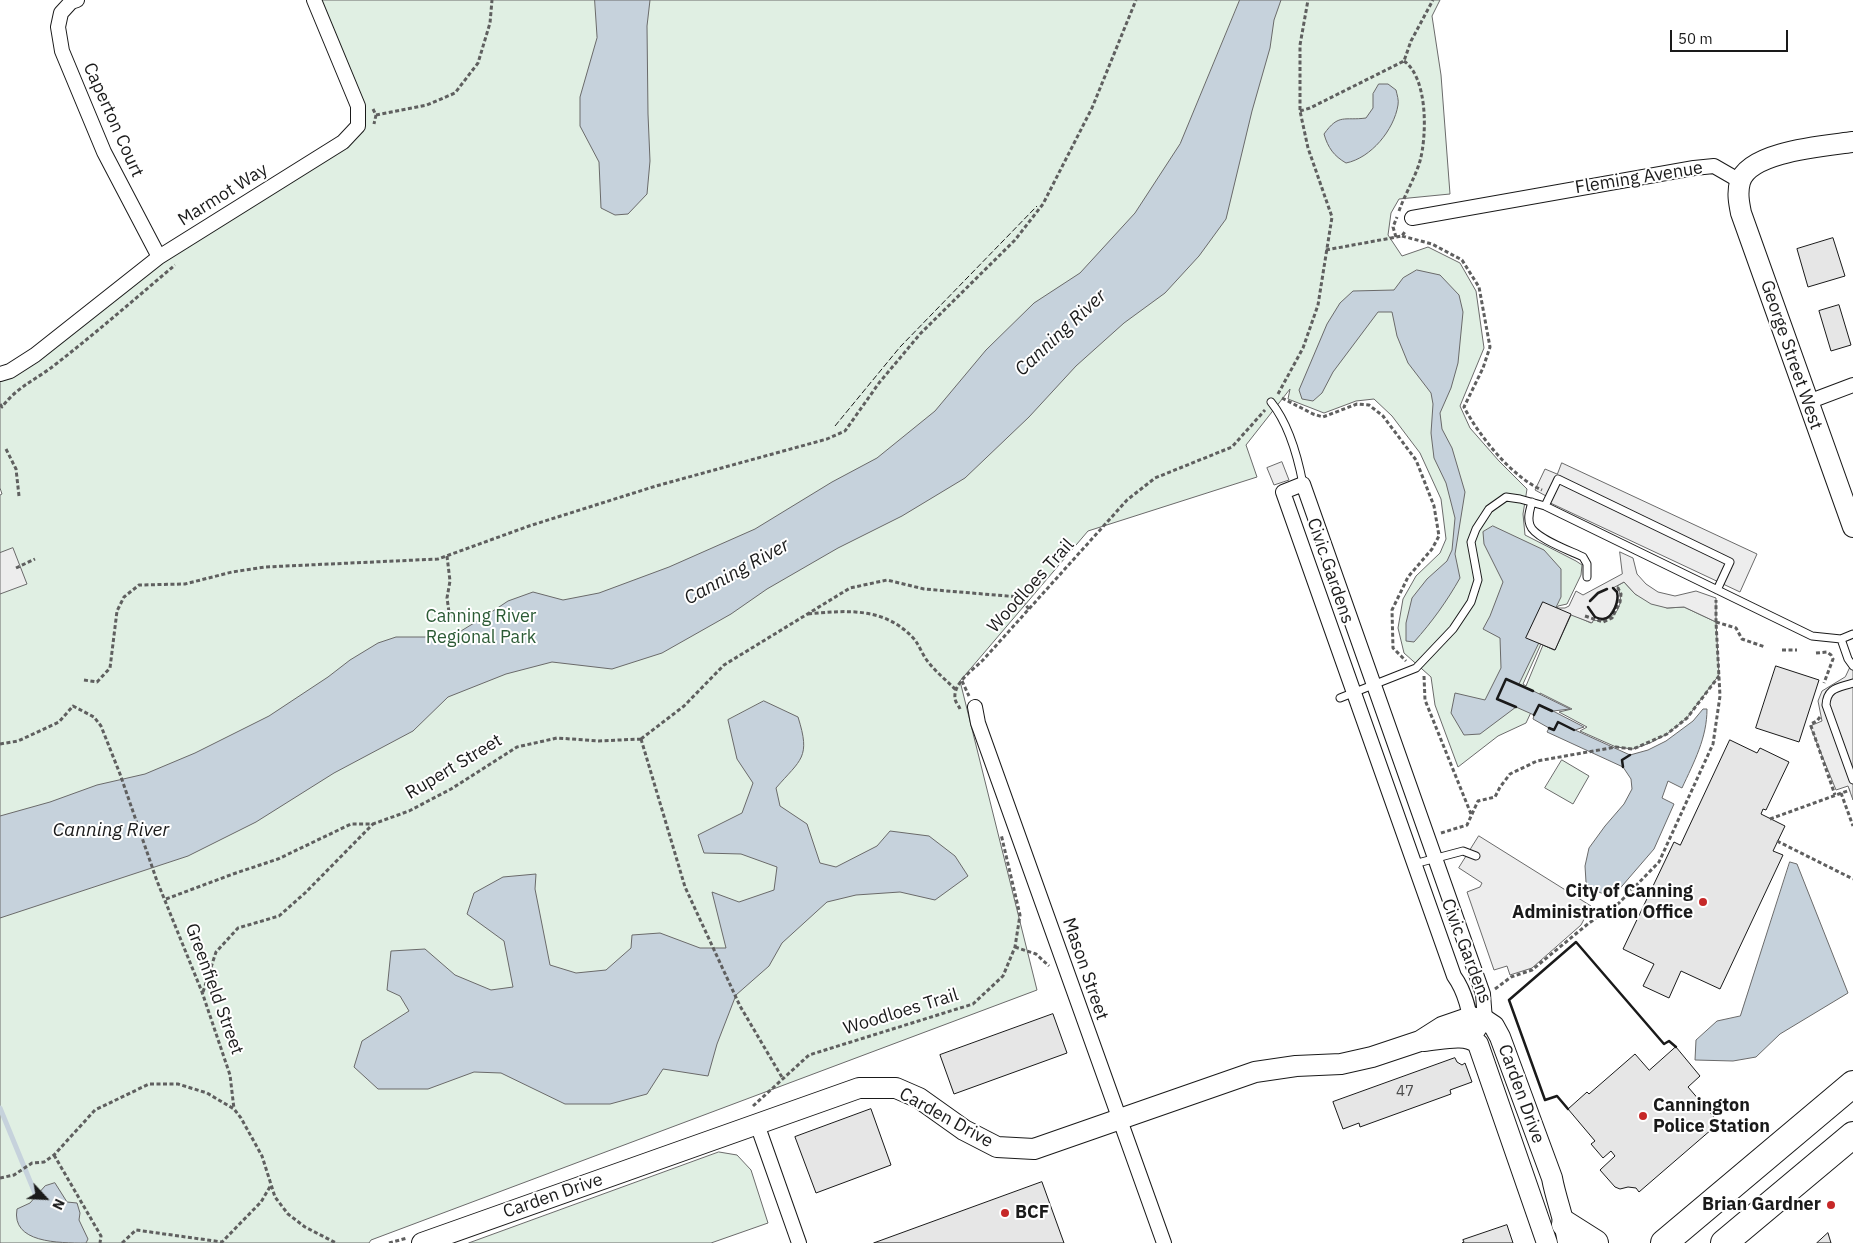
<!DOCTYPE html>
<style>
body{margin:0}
#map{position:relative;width:1853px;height:1243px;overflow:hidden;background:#fff;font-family:"IBM Plex Sans",sans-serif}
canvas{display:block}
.north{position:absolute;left:20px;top:1173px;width:50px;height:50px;-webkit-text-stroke:4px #fff;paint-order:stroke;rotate:115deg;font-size:14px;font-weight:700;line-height:20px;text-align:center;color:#1a1a1a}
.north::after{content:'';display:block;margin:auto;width:18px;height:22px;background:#1a1a1a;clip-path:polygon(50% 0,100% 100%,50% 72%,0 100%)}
.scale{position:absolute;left:1670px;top:30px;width:118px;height:22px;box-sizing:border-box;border:2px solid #1a1a1a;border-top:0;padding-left:6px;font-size:15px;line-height:18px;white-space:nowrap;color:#1a1a1a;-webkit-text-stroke:4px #fff;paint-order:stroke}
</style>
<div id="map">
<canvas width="1853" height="1243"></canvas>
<div class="north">N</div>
<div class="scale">50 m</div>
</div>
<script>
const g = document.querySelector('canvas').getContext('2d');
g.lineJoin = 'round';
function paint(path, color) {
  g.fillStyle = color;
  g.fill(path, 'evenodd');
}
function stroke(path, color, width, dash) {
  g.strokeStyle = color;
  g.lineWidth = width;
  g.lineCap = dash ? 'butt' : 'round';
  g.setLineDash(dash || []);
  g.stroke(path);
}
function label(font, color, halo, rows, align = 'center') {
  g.font = font + ' "IBM Plex Sans",sans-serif';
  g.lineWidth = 4;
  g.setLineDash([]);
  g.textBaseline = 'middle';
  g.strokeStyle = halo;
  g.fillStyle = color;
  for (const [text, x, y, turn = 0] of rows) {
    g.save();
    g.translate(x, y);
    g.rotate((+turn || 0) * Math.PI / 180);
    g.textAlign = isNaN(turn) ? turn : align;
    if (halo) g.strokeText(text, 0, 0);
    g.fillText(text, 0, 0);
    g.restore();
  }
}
const green = new Path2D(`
 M316 0H1440L1432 16 1441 75 1450 194 1399 199 1391 213 1388 235 1402 256 1428 247 1460 263 1476 291 1484 348 1460 406 1470 428 1499 461 1527 489 1523 514 1525 535 1576 561 1582 565 1581 575 1567 604 1558 606 1523 684 1526 686 1543 645 1554 650 1571 614 1591 623 1593 620C1614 624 1627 604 1617 586L1624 582 1635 594 1667 608 1684 607 1716 622 1719 675 1687 718 1667 734 1650 743 1633 749 1616 747 1580 731 1587 727 1559 712 1572 709 1540 693 1526 723 1498 736 1458 767 1435 705 1431 677 1404 653 1398 628 1403 599 1416 576 1440 553 1446 539 1441 499 1420 453 1392 416 1374 399 1356 401 1324 413 1288 399 1290 389 1246 445 1257 477 1088 531 960 681 1037 990 371 1240 369 1243H0V495L2 494 0 488V375L364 123Z
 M1562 760 1589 776 1573 804 1545 788Z
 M719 1152 737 1155 751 1170 768 1223 711 1243H469Z`);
paint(green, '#e0efe3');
stroke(green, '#6a6a6a', 1);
const parking = new Path2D(`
 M1282 462 1289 480 1274 485 1267 468Z
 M1562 463 1757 554 1740 592 1544 500 1546 496 1535 490 1545 469 1557 474Z
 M13 548 27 584 0 594V553Z
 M1620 552 1633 558 1637 574 1646 584 1658 592 1675 596 1696 591 1716 598V622L1684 607 1667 608 1651 604 1635 594 1624 582 1613 588 1617 592 1618 601 1609 616 1603 619 1595 617 1592 623 1571 615 1555 650 1526 638 1543 602 1558 608H1565L1569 606 1576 591 1583 595 1622 574Z
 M1853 661V800L1848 786 1836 790 1810 726 1822 721 1818 701 1822 691 1845 677Z
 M1479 836 1591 906 1581 925 1532 968 1510 975 1507 966 1494 970 1467 892 1480 887 1482 883 1459 868Z`);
paint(parking, '#ededed');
stroke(parking, '#6a6a6a', 1);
const water = new Path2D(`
 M595 0H650L647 26 648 114 650 161 647 194 628 214 615 215 601 208 599 162 580 126V97L597 38Z
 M1240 0H1281L1274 20 1270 48 1252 111 1226 219 1199 256 1165 293 1124 323 1076 366 1029 417 965 478 902 516 838 548 767 589 731 614 662 653 612 669 552 662 506 674 448 697 413 731 334 773 256 822 188 856 0 918V816L50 802 97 785 145 774 195 753 269 716 328 677 350 660 378 643 396 637H425L456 634 484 617 508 601 533 592 563 600 599 593 669 567 755 529 832 482 877 458 935 411 986 350 1034 303 1080 273 1135 213 1180 144Z
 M1379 84H1388L1396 90C1397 95 1399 100 1398 105 1394 130 1371 158 1346 163 1334 156 1328 148 1324 134 1339 113 1344 121 1366 118L1373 108V94Z
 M1417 270 1440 275 1459 295 1463 312 1458 363 1451 388 1440 413 1442 429 1452 448 1465 492 1455 554 1460 578C1447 601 1432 622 1414 642L1406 641V623L1412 598 1427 579 1447 561 1452 550 1455 518 1446 483 1434 458 1431 433 1433 404 1431 393 1408 363 1397 336 1392 312H1378L1333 372 1322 393 1313 401 1302 399 1299 390 1327 324 1340 303 1353 291 1394 290 1403 278Z
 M1493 526 1544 550 1561 569V597L1519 684 1570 709 1553 711 1584 727 1575 730 1630 755 1648 750 1666 741 1693 721 1703 709H1707C1707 738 1694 762 1682 788L1668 781 1662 798 1674 804 1654 849 1616 893H1601L1593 889 1586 882 1585 866 1589 848 1605 826 1624 804 1632 789 1631 779 1623 767 1547 732 1549 728 1533 719 1534 715 1516 707 1480 734 1464 735 1451 713 1455 693 1485 700 1501 668 1500 638 1483 629 1490 616 1503 582 1484 544 1483 532Z
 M764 701 798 717C811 758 801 759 776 788L780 806 807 824 820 863 836 867 877 846 890 831 929 836 955 856 968 876 935 900 900 892 856 895 827 902 782 943 769 966 736 995 717 1044 708 1076 663 1069 647 1094 610 1104H565L501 1073 474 1072 428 1089H378L354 1067 362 1041 409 1011 400 996 387 990 391 951 425 949 455 975 491 990 513 987 504 941 467 914 474 893 503 877 536 874 535 889 550 965 576 973 606 970 631 948 632 935 660 933 700 948H726L712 892 739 902 774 890 777 867 741 854 704 853 698 835 742 813 753 783 737 759 728 720Z
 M1790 862 1797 864 1848 993 1780 1034 1756 1057 1733 1061 1695 1060 1696 1040 1717 1021 1740 1016Z
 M55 1183 67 1202 77 1203 80 1213 79 1220 88 1239 86 1243C58 1243 11 1243 17 1209L30 1203 45 1186Z`);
paint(water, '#c6d2dc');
stroke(water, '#6a6a6a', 1);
stroke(new Path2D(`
 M0 1108 39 1203`), '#c6d2dc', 5);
const building = new Path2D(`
 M1833 238 1845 276 1808 287 1797 249Z
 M1839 305 1851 345 1831 351 1819 311Z
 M1543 602 1571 614 1555 650 1526 638Z
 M1776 666 1819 680 1799 742 1756 728Z
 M1730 740 1757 753 1760 748 1789 762 1766 810 1763 809 1761 814 1785 826 1773 851 1783 855 1720 989 1681 971 1669 998 1643 986 1654 964 1623 949 1674 842 1680 845Z
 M1053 1014 1067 1053 954 1094 940 1055Z
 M1676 1047 1700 1076 1688 1087 1719 1123 1639 1192 1636 1188 1628 1187 1620 1189 1615 1187 1600 1170 1615 1156 1611 1151 1603 1158 1591 1144 1595 1141 1568 1109 1587 1092 1589 1094 1635 1054 1649 1070Z
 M1455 1058 1457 1062 1462 1065 1465 1063 1472 1082 1450 1090 1451 1094 1360 1127 1359 1123 1343 1129 1333 1102Z
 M871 1109 891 1165 816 1193 795 1137Z
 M1042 1182 1064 1243H874Z
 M1507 1225 1513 1243H1462L1464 1242 1463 1240Z
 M1828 1233 1831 1243H1817Z`);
paint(building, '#e6e6e6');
stroke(building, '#1a1a1a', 1);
const lane = new Path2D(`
 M1271 402C1288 423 1298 458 1303 484
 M1532 502C1530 510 1527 517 1530 525 1534 538 1571 551 1583 557L1587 564V577
 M1717 590 1730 562 1558 479 1545 506 1812 636 1841 639 1853 634
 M1841 639 1848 659 1853 666
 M1853 683C1839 688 1827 687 1826 705L1853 780
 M1340 698 1416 668 1453 629 1471 602 1478 580 1471 542 1476 529 1489 509 1506 497 1520 499 1545 506
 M1414 864 1463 851 1476 856`);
const street = new Path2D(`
 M77 0 71 2 61 13 58 27 62 51 104 152 159 257
 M1412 218 1694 168 1714 166 1740 181
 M0 374 10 371 35 355 159 257 343 142 358 126V106L314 0
 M1808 402 1853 385
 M1303 484 1483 994 1485 1020 1473 1039C1471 1017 1467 994 1454 976L1283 492Z
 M975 707 978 723 1164 1243
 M757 1124 799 1243`);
const secondary = new Path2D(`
 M1853 142C1826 146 1749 151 1740 182 1737 193 1739 203 1741 213L1853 527
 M1424 1041C1440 1040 1466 1032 1478 1044L1547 1243
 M422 1243 859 1088H896L919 1098 964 1130 997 1147 1034 1149 1255 1072 1296 1066 1341 1064 1372 1057 1420 1041 1442 1027 1471 1017 1485 1020 1494 1026 1500 1037 1552 1178C1556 1200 1565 1221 1568 1243`);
const highway = new Path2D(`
 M1565 1224 1595 1243
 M1664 1243 1853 1084
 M1724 1243 1853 1135`);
stroke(lane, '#1a1a1a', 9);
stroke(street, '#1a1a1a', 16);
stroke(secondary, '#1a1a1a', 22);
stroke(highway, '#1a1a1a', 28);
stroke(new Path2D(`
 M373 109 376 115 374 124
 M1300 111 1310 108 1404 61 1411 41 1433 0
 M376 115 427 105 455 93 478 63 490 23 492 0
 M1399 211C1405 194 1415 178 1420 161 1427 135 1428 78 1404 61
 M1402 236 1432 244 1462 260 1479 287 1490 347 1483 368 1464 407C1479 436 1512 477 1542 490
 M1396 237 1393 227 1397 217
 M1326 250 1402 236 1406 230
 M1278 394 1303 348 1318 305 1332 217 1308 148 1300 111V45L1308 0
 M1282 398 1313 414 1323 417 1357 404 1369 405 1383 416 1416 460 1434 506 1439 536 1432 549 1408 577 1392 610 1393 648 1406 661
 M0 404 2 407C19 385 36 380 56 364 97 332 136 298 175 265
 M6 449 16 469 19 496
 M447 556 450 581 447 598 449 612 453 621
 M16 568 35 559
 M808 614C848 610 886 607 915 640 920 647 923 656 929 663 937 673 947 681 956 690
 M1585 616 1603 622 1612 618 1620 602 1621 594 1617 586
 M1716 622 1736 628 1742 639 1765 647
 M1782 650H1797
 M1816 653 1827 652 1831 655 1833 659 1824 683
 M1424 676 1425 700 1471 814
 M84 680 97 682 110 668 117 611 124 597 139 585 185 584 232 572 265 567 438 559 529 526 656 486 827 439 845 431 879 383 920 334 1015 240 1043 204 1092 108 1136 0
 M962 681 969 696
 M960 709C959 706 955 702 955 698 953 683 974 669 983 660L1127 500 1155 478 1232 447 1265 410
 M1820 717 1817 721 1811 724V726L1835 795
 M641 739 684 706 724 665 850 588 887 580 924 589 1019 597 1029 609
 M641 739 685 887 740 1006 783 1079
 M0 744 18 741 59 722 73 706 94 717 101 726 120 774 157 881 202 992 230 1075 234 1109
 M1841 793 1853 826
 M1770 819 1850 790
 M1441 833 1467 825 1478 801 1495 797 1500 787 1510 774 1537 761 1616 747 1633 749 1667 734 1687 718 1719 676
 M1777 841 1853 879
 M166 899 233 874 278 859 351 824H373L409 811 451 789 517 747 557 738 599 741 641 739
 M1015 947 1036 954 1049 966
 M1495 989 1511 977 1532 970 1589 923 1619 903 1659 862 1713 744 1720 696 1716 622V600
 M203 992 216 952 238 928 279 916 305 893 373 824
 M753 1106 809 1055 973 1004 1003 976 1015 947 1020 915 1001 834
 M54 1155 101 1236 100 1243
 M0 1178 14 1175 32 1163 44 1162 54 1155 95 1110 149 1084H178L207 1093 234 1109 241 1118 262 1156 275 1197 288 1214 305 1227 336 1243
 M122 1243 136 1230 222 1242 261 1202 271 1185
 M389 1243 407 1238`), '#5f5f5f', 3, [4, 2.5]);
stroke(lane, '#fff', 7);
stroke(street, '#fff', 14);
stroke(secondary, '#fff', 20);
stroke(highway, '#fff', 26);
stroke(new Path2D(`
 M835 426 900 347 1037 206`), '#1a1a1a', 1, [6, 2.5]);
stroke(new Path2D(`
 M1590 601 1598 593 1607 589
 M1588 607 1595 617C1597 618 1600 619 1603 619 1614 618 1619 600 1617 592L1613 588
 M1516 707 1497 699 1506 679 1533 691
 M1534 715 1539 705 1552 711
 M1549 728 1554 730 1558 722 1574 730
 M1623 767 1622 760 1630 755
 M1568 1109 1557 1096 1545 1100 1509 1000 1576 942 1664 1044 1669 1041 1676 1047`), '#1a1a1a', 2.5);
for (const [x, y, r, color] of [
 [1703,902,5,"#c62828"],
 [1643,1116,5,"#c62828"],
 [1831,1205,5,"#c62828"],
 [1005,1213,5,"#c62828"]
]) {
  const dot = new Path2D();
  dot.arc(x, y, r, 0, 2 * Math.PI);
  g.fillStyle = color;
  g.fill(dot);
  stroke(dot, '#fff', 2);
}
label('15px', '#4d4d4d', null, [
 ["47",1405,1092]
]);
label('18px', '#1a1a1a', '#fff', [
 ["Caperton Court",113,120,66],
 ["Fleming Avenue",1639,178,-9],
 ["Marmot Way",223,195,-32],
 ["George Street West",1791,355,71],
 ["Civic Gardens",1330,571,71],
 ["Woodloes Trail",1031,586,-48],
 ["Rupert Street",454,767,-31],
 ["Civic Gardens",1466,951,69],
 ["Mason Street",1085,969,71],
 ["Greenfield Street",214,989,70],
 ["Woodloes Trail",901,1012,-17],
 ["Carden Drive",1521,1094,70],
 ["Carden Drive",946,1118,29],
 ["Carden Drive",553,1196,-19]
]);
label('18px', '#2b5a34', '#fff', [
 ["Canning River",481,617],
 ["Regional Park",481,638]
]);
label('bold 18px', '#1a1a1a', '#fff', [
 ["City of Canning",1693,892],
 ["Administration Office",1693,913],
 ["Cannington",1653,1106,"left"],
 ["Police Station",1653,1127,"left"],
 ["Brian Gardner",1821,1205],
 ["BCF",1015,1213,"left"]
], 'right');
label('italic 19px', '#1a1a1a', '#fff', [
 ["Canning River",1061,333,-43],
 ["Canning River",737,572,-29],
 ["Canning River",111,831]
]);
</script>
